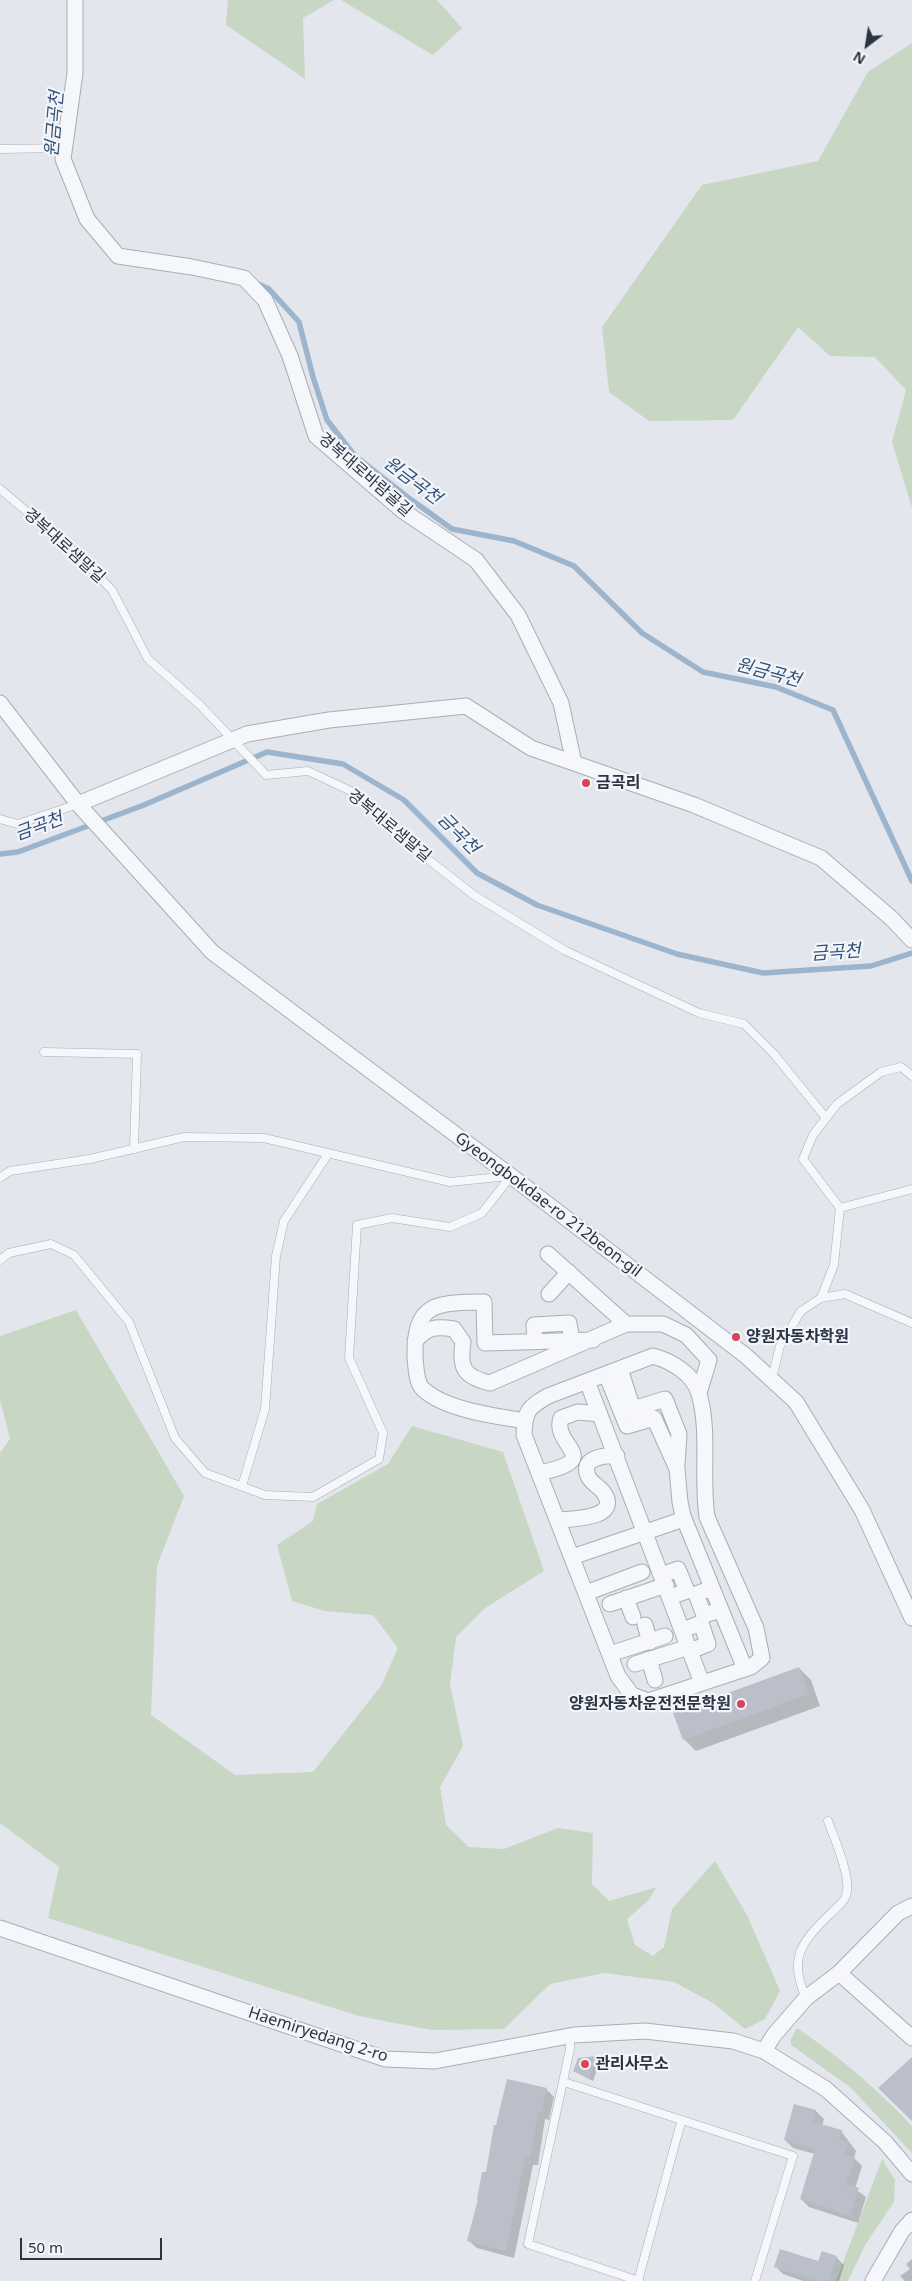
<!DOCTYPE html>
<meta charset="utf-8">
<style>
body{margin:0}
#map{position:relative;width:912px;height:2281px;overflow:hidden;background:#e3e6ec;font-family:"Noto Sans",sans-serif}
canvas{display:block}
.north{position:absolute;left:842px;top:20px;width:50px;height:50px;-webkit-text-stroke:4px #f3f5f9;paint-order:stroke;rotate:211deg;font-size:14px;font-weight:700;line-height:20px;text-align:center;color:#2a3445}
.north::after{content:'';display:block;margin:auto;width:18px;height:22px;background:#2a3445;clip-path:polygon(50% 0,100% 100%,50% 72%,0 100%)}
.scale{position:absolute;left:20px;top:2238px;width:142px;height:22px;box-sizing:border-box;border:2px solid #2a3445;border-top:0;padding-left:6px;font-size:15px;line-height:18px;white-space:nowrap;color:#2a3445;-webkit-text-stroke:4px #f3f5f9;paint-order:stroke}
</style>
<div id="map">
<canvas width="912" height="2281"></canvas>
<div class="north">N</div>
<div class="scale">50 m</div>
</div>
<script>
const g = document.querySelector('canvas').getContext('2d');
g.lineJoin = 'round';
function paint(path, color) {
  g.fillStyle = color;
  g.fill(path, 'evenodd');
}
function stroke(path, color, width, dash) {
  g.strokeStyle = color;
  g.lineWidth = width;
  g.lineCap = dash ? 'butt' : 'round';
  g.setLineDash(dash || []);
  g.stroke(path);
}
function label(font, color, halo, rows, align = 'center') {
  g.font = font + ' "Noto Sans","Noto Sans KR",sans-serif';
  g.lineWidth = 4.5;
  g.setLineDash([]);
  g.textBaseline = 'middle';
  g.strokeStyle = halo;
  g.fillStyle = color;
  for (const [text, x, y, turn = 0] of rows) {
    g.save();
    g.translate(x, y);
    g.rotate((+turn || 0) * Math.PI / 180);
    g.textAlign = isNaN(turn) ? turn : align;
    if (halo) g.strokeText(text, 0, 0);
    g.fillText(text, 0, 0);
    g.restore();
  }
}
paint(new Path2D(`
 M228 0H334L303 18 305 79 226 25Z
 M341 0H437L462 28 433 55Z
 M912 43V508L892 442 906 390 875 357 830 356 798 327 733 420 649 421 609 392 602 327 702 185 818 161 868 72Z
 M76 1310 184 1496 157 1566 151 1715 235 1775 313 1772 381 1686 398 1648 373 1615 325 1611 292 1601 277 1545 313 1521 317 1504 388 1464 412 1426 503 1452 544 1571 485 1608 456 1637 450 1684 463 1746 440 1787 446 1825 469 1847 504 1849 558 1828 593 1833 592 1884 609 1901 657 1887 648 1901 627 1919 635 1945 653 1956 664 1947 672 1909 715 1861 747 1915 780 1991 765 2019 745 2029 713 2003 674 1982 604 1973 550 1984 504 2029 431 2030 359 2016 48 1918 59 1867 0 1823V1453L10 1439 0 1400V1336Z
 M797 2028C841 2058 876 2088 912 2126V2153L850 2087 791 2045V2039Z
 M882 2159 895 2180 894 2202 865 2245 848 2281H836Z`), '#c8d6c4');
paint(new Path2D(`
 M799 1668 811 1680 820 1706 696 1751 684 1739Z
 M596 2057 600 2061 593 2081 574 2071Z
 M546 2089 554 2097 549 2120 545 2119 538 2165H533L514 2258 477 2248 469 2241 487 2174Z
 M795 2106 816 2111 824 2119 822 2126 841 2131 856 2151 854 2158 862 2166 855 2189 866 2197 858 2223 809 2207 801 2199 815 2154 793 2148 785 2140Z
 M836 2257 844 2265 839 2281H803L783 2274 775 2266 819 2263Z
 M912 2259V2281H905L900 2276 910 2269 906 2264Z`), '#0003');
stroke(new Path2D(`
 M254 282 269 289 299 322 313 377 327 420 355 456 406 496 452 529 514 541 574 566 642 633 703 672 776 687 833 710 912 881
 M0 854 18 852 144 805 267 752 343 764 404 800 477 873 537 905 677 954 763 973 871 966 912 953`), '#9db4cd', 5.5);
paint(new Path2D(`
 M799 1667 809 1694 683 1740 673 1713Z
 M597 2056 589 2079 573 2071 578 2058Z
 M912 2057V2121L878 2088Z
 M507 2079 547 2088 541 2113 538 2112 530 2158 525 2157 506 2251 467 2241 478 2199H477L482 2172H486L494 2125H496Z
 M794 2104 816 2110 813 2122 842 2130 839 2139 849 2142 845 2154 855 2157 846 2184 859 2188 850 2216 800 2199 815 2149 784 2140Z
 M780 2249 818 2261 822 2251 837 2256 829 2281H817L774 2267Z`), '#babfca');
const service = new Path2D(`
 M0 149 64 148
 M0 489 67 545 112 590 148 659 200 705 266 775 308 771 353 792 393 832 475 896 564 950 699 1013 744 1024 774 1054 826 1118
 M0 819 18 824 78 804
 M44 1052 137 1054 134 1149
 M0 1178 10 1171 90 1159 184 1137 264 1138 450 1182 509 1176
 M840 1208 803 1159 813 1135 837 1104 881 1072 901 1067 912 1076
 M0 1260 9 1253 51 1244 74 1255 129 1322 175 1438 205 1473 265 1495 313 1497 379 1459 383 1433 349 1358 357 1225 392 1218 450 1227 482 1213 511 1176
 M821 1298 834 1265 840 1208 912 1189
 M772 1378 780 1346 801 1311 821 1298 845 1294 912 1323
 M242 1486 265 1409 276 1256 284 1221 328 1154
 M806 1998C788 1958 801 1943 829 1915 834 1910 842 1904 845 1898 854 1882 834 1838 828 1821
 M570 2036V2049L528 2244 639 2281
 M564 2082 793 2156 755 2281
 M638 2281 681 2122`);
const minor = new Path2D(`
 M75 0V73L63 159 87 219 118 256 192 267 244 278 265 300 290 356 316 436 403 511 476 560 518 615 561 703 574 763
 M0 703 78 804 212 952 511 1176 746 1356 796 1402 862 1510 912 1618
 M78 804 247 734 329 720 466 706 531 748 694 805 821 858 891 918 912 940
 M548 1254 626 1324
 M549 1294 569 1272
 M415 1341C428 1327 435 1326 454 1329L463 1342C459 1368 464 1377 490 1383L626 1324H663L686 1335 709 1360 699 1393
 M535 1342 534 1325 569 1323 572 1340
 M653 1356C671 1361 694 1374 699 1394 710 1430 701 1478 707 1517L756 1628 762 1658 751 1667 648 1701 632 1695 618 1676 524 1435C525 1411 527 1408 548 1396Z
 M620 1369 633 1409 665 1399 679 1434 677 1465
 M606 1374 627 1426 654 1418 677 1469 680 1502 683 1516 745 1669
 M587 1381 702 1683
 M525 1421C496 1416 445 1410 423 1389 416 1383 416 1366 415 1357 414 1301 437 1303 484 1302L485 1343 593 1340
 M539 1473C607 1459 551 1446 561 1418L578 1412 600 1414
 M558 1520C571 1519 621 1519 604 1493 600 1487 590 1482 588 1476 580 1457 606 1455 617 1456
 M572 1557 684 1519
 M662 1575 678 1569 687 1591 670 1597
 M712 1588 696 1594 704 1615 721 1610
 M586 1593 642 1572
 M626 1598 633 1617
 M610 1604 666 1585
 M645 1625 650 1642
 M683 1630 701 1623 708 1644 690 1651
 M610 1654 665 1636
 M649 1659 655 1680
 M635 1664 689 1647
 M0 1928 385 2059 435 2061 574 2035 645 2031 733 2041 764 2051 826 2089 885 2142 912 2174
 M839 1973 912 2038
 M764 2051 774 2035 806 1998 839 1973 898 1913 912 1906
 M873 2281 902 2231 912 2220`);
stroke(service, '#a8adb7', 9);
stroke(minor, '#a8adb7', 17);
stroke(service, '#f6f7fa', 8);
stroke(minor, '#f6f7fa', 15);
for (const [x, y, r, color] of [
 [586,783,5,"#d54459"],
 [736,1337,5,"#d54459"],
 [741,1704,5,"#d54459"],
 [585,2064,5,"#d54459"]
]) {
  const dot = new Path2D();
  dot.arc(x, y, r, 0, 2 * Math.PI);
  g.fillStyle = color;
  g.fill(dot);
  stroke(dot, '#f3f5f9', 2);
}
label('16px', '#2a3445', '#f3f5f9', [
 ["경복대로바람골길",365,475,41],
 ["경복대로샘말길",64,546,42],
 ["경복대로샘말길",389,826,40],
 ["Gyeongbokdae-ro 212beon-gil",548,1205,37],
 ["Haemiryedang 2-ro",318,2035,18]
]);
label('bold 16px', '#2a3445', '#f3f5f9', [
 ["금곡리",596,783],
 ["양원자동차학원",746,1337],
 ["양원자동차운전전문학원",731,1704,"right"],
 ["관리사무소",595,2064]
], 'left');
label('italic 18px', '#32527b', '#f3f5f9', [
 ["원금곡천",55,124,-85],
 ["원금곡천",412,481,37],
 ["원금곡천",768,673,15],
 ["금곡천",39,827,-20],
 ["금곡천",458,834,45],
 ["금곡천",836,953,-4]
]);
</script>
